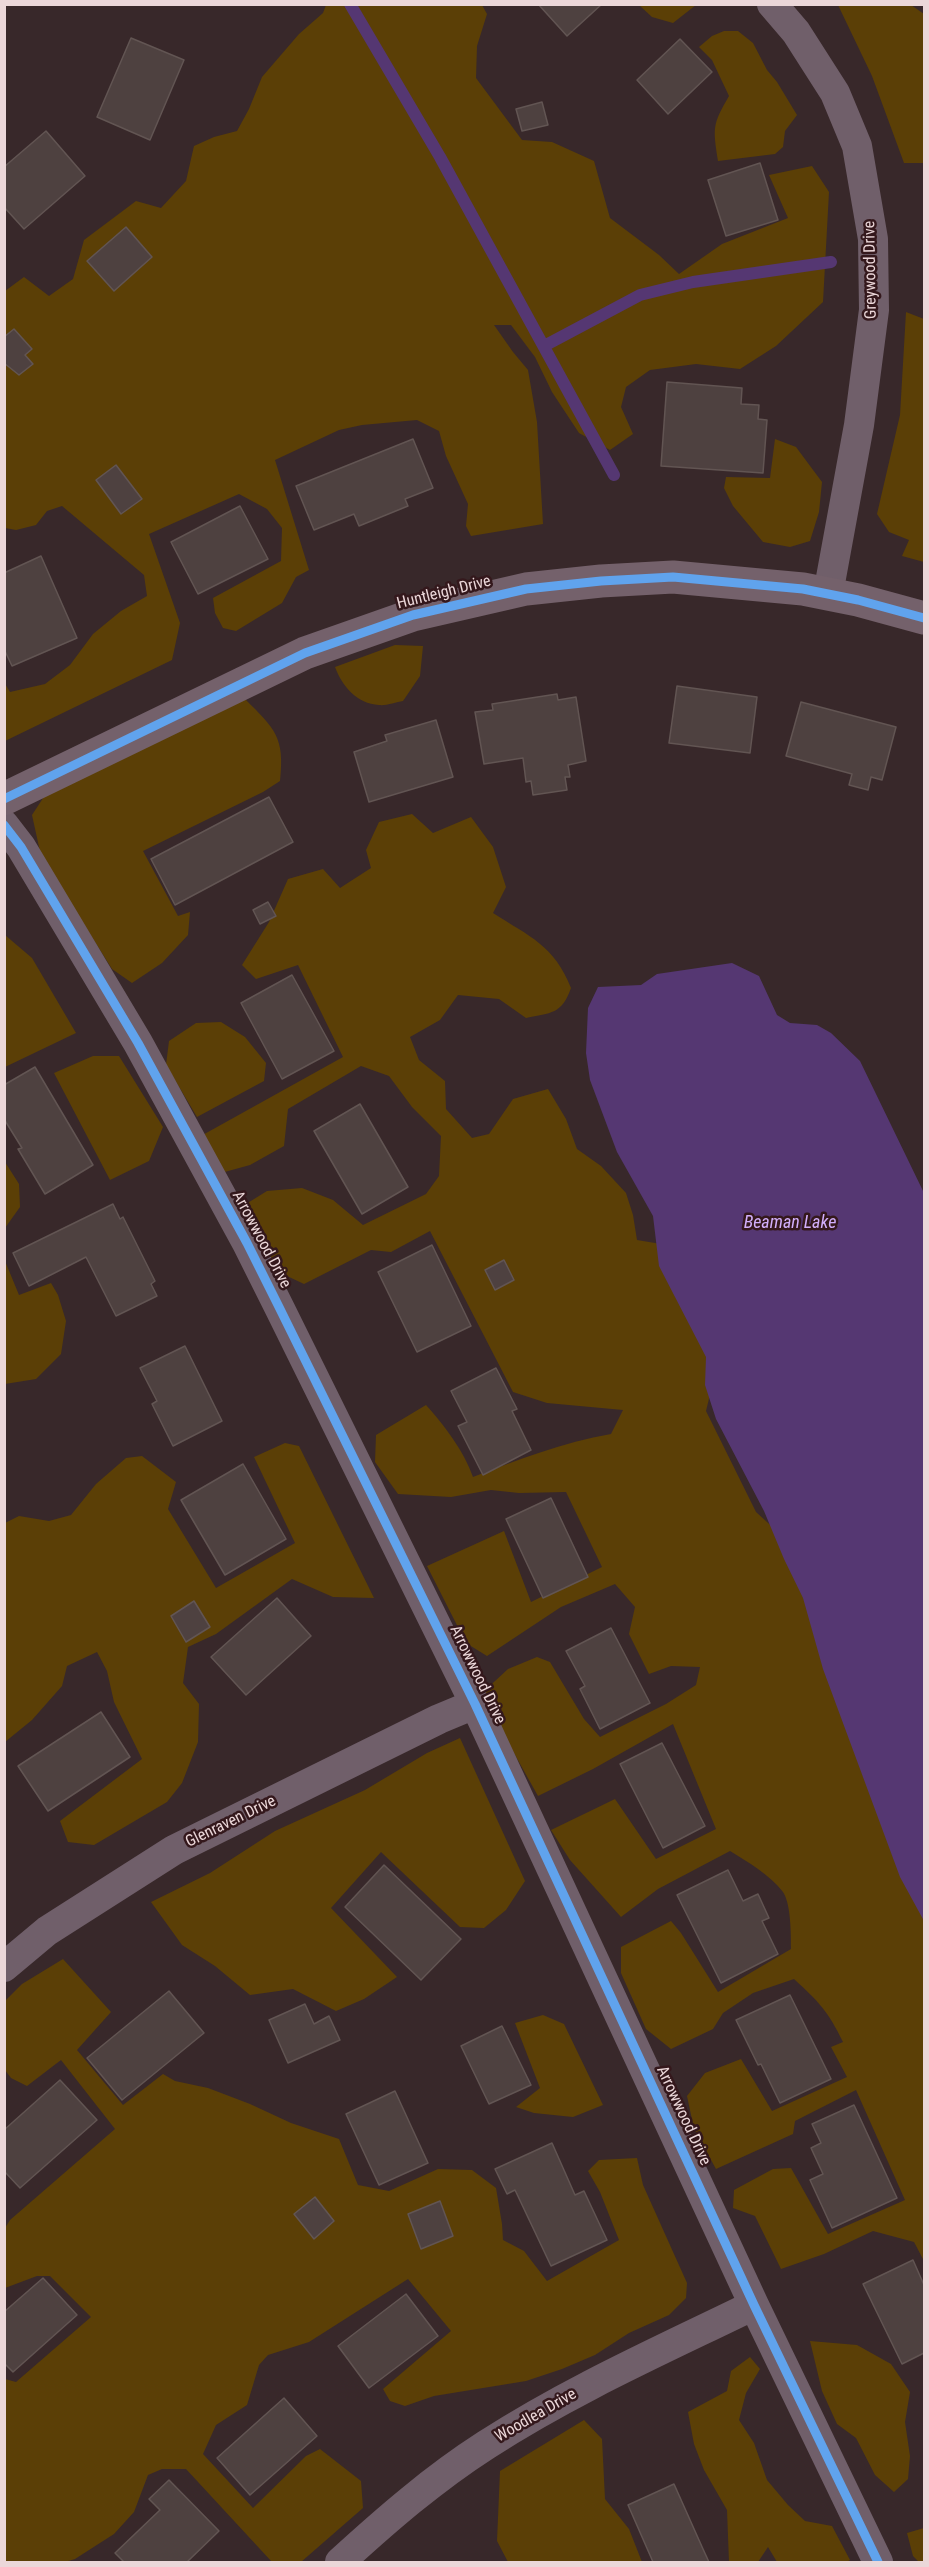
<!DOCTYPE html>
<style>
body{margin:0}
#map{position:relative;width:929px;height:2567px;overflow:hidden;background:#38282a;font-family:"Roboto Condensed",sans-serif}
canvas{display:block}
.frame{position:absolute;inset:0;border:6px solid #ebd7d9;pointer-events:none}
</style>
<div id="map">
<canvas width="929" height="2567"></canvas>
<div class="frame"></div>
</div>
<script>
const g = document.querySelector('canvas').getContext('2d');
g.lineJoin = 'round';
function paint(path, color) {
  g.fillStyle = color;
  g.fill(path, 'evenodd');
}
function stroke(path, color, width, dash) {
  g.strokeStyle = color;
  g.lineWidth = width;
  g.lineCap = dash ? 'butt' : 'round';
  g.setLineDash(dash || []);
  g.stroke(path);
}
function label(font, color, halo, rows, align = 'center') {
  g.font = font + ' "Roboto Condensed",sans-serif';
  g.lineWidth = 5;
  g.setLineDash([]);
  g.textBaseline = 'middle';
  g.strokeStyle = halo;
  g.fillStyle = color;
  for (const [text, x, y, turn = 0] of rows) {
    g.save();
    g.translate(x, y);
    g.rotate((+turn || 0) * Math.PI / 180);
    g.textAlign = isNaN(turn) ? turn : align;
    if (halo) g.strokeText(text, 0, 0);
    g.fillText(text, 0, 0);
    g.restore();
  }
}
paint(new Path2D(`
 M326 5H482L487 14 477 46 476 78 522 140 552 142 594 161 610 218 659 255 679 274 722 244 788 218 769 175 812 166 829 192 823 302 776 346 740 369 696 364 650 370 626 387 621 407 633 434 610 450 579 433 552 392 535 357 511 325H494L513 352 528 370 537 422 543 524 471 536 466 526 468 504 446 456 439 431 417 420 362 425 339 430 275 460 309 570 296 577 282 603 236 631 223 628 215 613 213 598 281 561 282 528 267 509 239 494 149 534 180 623 172 660 5 741 4 682 10 692 45 684 70 665 93 634 121 611 147 596 144 575 62 506 47 511 36 525 16 530 5 528V291L24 277 49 296 73 279 84 240 136 201 161 208 186 181 194 146 214 137 237 131 249 109 262 77 299 34 323 13Z
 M639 5H638H696L673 23 652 17Z
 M838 5H911L924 14V163H904L872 76Z
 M724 31H738L753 43 767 70 777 82 797 115 785 131 783 147 775 154 718 161C713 128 712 125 729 96L712 60 699 47 712 36Z
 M906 312 924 319V562L902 556 909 540 889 532 877 514 900 415Z
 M775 439 796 447 822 482 819 512 810 541 790 547 763 542 733 506 724 488 726 477 770 478Z
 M395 645 423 646 420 676 403 701C396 702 386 706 379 705 357 704 342 686 335 667Z
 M245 699C275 729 285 737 280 781L263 792 143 851 178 916 190 912 188 935 162 963 132 983 112 969 41 856 32 815 47 792Z
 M412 814 433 833 471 817 493 847 506 887 493 913C530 937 554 945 571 988 562 1014 551 1013 526 1018L499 999 458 995 440 1020 410 1037 419 1060 445 1081 446 1109 472 1138 489 1134 513 1099 548 1089 566 1119 577 1149 601 1166 626 1193 633 1215 637 1240 667 1245 716 1370 706 1411 756 1512 801 1553 924 1891V2261L914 2242 873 2231 824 2254 781 2269 755 2216 733 2208 734 2190 773 2169 791 2168 828 2234 905 2200 856 2090 795 2121 793 2134 716 2169 694 2129 687 2096 705 2073 741 2059 772 2111 847 2077 831 2047 843 2042C828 2011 819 2002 794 1979L753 1993 723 2013 713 2029 671 2049 646 2029 621 1973V1947L671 1921 681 1933 718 1992 791 1949C791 1934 791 1904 783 1892 770 1875 748 1862 730 1851L658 1889 621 1917 570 1860 551 1830 615 1799 656 1859 716 1829 673 1724 593 1769 538 1796 481 1694 508 1669 537 1657 550 1662 584 1719 600 1737 666 1704 696 1685 700 1667 671 1666 649 1674 629 1634 635 1607 615 1584 561 1607 487 1656 466 1643 427 1566 504 1531 531 1602 602 1567 566 1492 519 1493 491 1490 451 1497 398 1494 375 1462 376 1435 426 1405C444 1425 464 1451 473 1477 518 1460 563 1442 611 1434L623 1410 547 1403 513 1392 430 1231 391 1252 371 1250 304 1284 270 1268 246 1204 267 1191 302 1188 333 1200 363 1225 426 1194 439 1176 441 1136 412 1107 389 1076 361 1066 288 1109 284 1146 250 1165 221 1173 199 1137 343 1057 298 965 256 979 242 965 269 922 288 879 323 869 340 888 371 868 366 850 379 822Z
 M5 935 32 958 76 1033 5 1067Z
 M221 1022 245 1037 266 1063 264 1081 197 1117 166 1065 169 1041 196 1023Z
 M93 1056H119L163 1127 149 1161 110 1180 54 1073Z
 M5 1162 19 1184 20 1207 5 1228Z
 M5 1261 19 1295 51 1283 58 1295 66 1321 61 1354 36 1379 5 1384Z
 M285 1443 299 1446 374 1598 333 1597 292 1579 216 1634 188 1647 183 1683 199 1704 198 1742 182 1783 167 1802 94 1845 68 1842 60 1821 142 1759 114 1702 107 1671 97 1652 67 1666 62 1686 32 1720 5 1742V1523L19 1516 49 1521 71 1515 96 1484 126 1458 142 1456 176 1482 168 1509 216 1588 295 1543 254 1457Z
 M460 1738 525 1881 506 1910 484 1928 460 1927 381 1852 331 1908 397 1977 364 1999 336 2011 293 1989 250 1995 215 1966 182 1945 151 1902 210 1873 275 1831 365 1790 427 1753Z
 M63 1959 111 2012 77 2050 123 2105 163 2074 175 2081 208 2088 250 2104 291 2123 339 2139 358 2185 389 2191 438 2169 472 2170 496 2188 502 2224 503 2240 524 2251 547 2281 619 2240 600 2192 588 2171 599 2160 637 2158 643 2185 687 2283 686 2298 669 2315 629 2333 595 2355 562 2369 526 2381 434 2396 405 2406 390 2401 383 2389 451 2331 408 2279 309 2342 268 2355 259 2365 247 2405 216 2425 203 2454 253 2508 306 2456 320 2449 361 2481 363 2508 301 2562H272L186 2469H162L148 2475 134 2512 114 2534 75 2559 65 2562H5V2379L16 2382 91 2317 50 2276H37L5 2288V2228L10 2220 115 2129 61 2060 27 2086 11 2078 5 2070V2001L22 1984Z
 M543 2015 564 2024 603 2105 573 2117 534 2113 516 2107 540 2088 515 2023Z
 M810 2341 857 2345 891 2364 910 2392 905 2422 910 2456 908 2479 894 2492 875 2475 856 2438 837 2424 822 2391Z
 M750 2357 760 2369 746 2393 739 2420 754 2443 767 2480 788 2505 805 2521 832 2526 850 2560 847 2562H777L768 2547 758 2562H729L727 2510 704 2470 694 2444 688 2412 727 2391 731 2371Z
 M584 2420 602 2439 605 2499 629 2529 642 2562H508L497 2541 500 2471Z
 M924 2528V2562H919L913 2556 907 2533Z`), '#5b3f06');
paint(new Path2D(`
 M732 963 759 976 777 1015 790 1023 817 1025 831 1033 860 1061 924 1193V1921L900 1877 823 1669 803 1598 784 1559 764 1511 716 1419 705 1385 706 1357 659 1266 653 1216 617 1152 590 1080 586 1053 588 1008 598 987 641 985 657 974Z`), '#553772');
stroke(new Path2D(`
 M350 4 440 157 614 475
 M544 346 640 295 693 282 831 262`), '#553772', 12);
const building = new Path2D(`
 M538 4H602L567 36Z
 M131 38 184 60 150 140 97 117Z
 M680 39 712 72 668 114 637 80Z
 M542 102 548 125 522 131 516 109Z
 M46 131 85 176 24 229 4 207V167Z
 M760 163 778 220 726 236 708 180Z
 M126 227 152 257 114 291 87 261Z
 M14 329 32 349 25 355 33 364 19 375 4 363V337Z
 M667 382 742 388 741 404 759 405 758 419 767 420 763 473 661 466Z
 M413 439 433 488 405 499 408 506 359 526 354 514 314 530 296 486Z
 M116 465 142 499 121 514 96 480Z
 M240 506 268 559 198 594 171 542Z
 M41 556 77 638 12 666 4 649V573Z
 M677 686 757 697 750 753 669 743Z
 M557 694 558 700 576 697 586 761 568 765 570 777H565L567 790 533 795 531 781 526 782 523 758 484 764 475 712 493 710 492 704Z
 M801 702 896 727 882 780 871 777 868 790 849 785 852 774 786 756Z
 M436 720 453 777 369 802 354 752 387 741 385 735Z
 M269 797 293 842 175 905 151 859Z
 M268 902 276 916 260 924 253 910Z
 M292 975 334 1051 282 1079 241 1003Z
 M35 1067 93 1165 45 1194 18 1149 22 1148 4 1119V1085Z
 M360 1104 408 1187 362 1214 314 1131Z
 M113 1204 120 1219 123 1217 155 1281 151 1284 157 1296 116 1316 86 1257 29 1286 13 1253Z
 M432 1245 471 1326 417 1352 378 1272Z
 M504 1260 514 1280 495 1290 485 1270Z
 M185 1346 222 1421 173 1446 152 1404 157 1401 140 1368Z
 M496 1368 517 1409 512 1411 531 1450 483 1475 458 1426 467 1422 451 1391Z
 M243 1464 286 1539 225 1575 181 1500Z
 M551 1498 588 1577 543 1598 506 1519Z
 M277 1598 311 1636 246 1695 211 1657Z
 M194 1601 210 1627 186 1642 171 1616Z
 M611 1628 650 1703 600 1729 580 1689 585 1686 566 1651Z
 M101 1712 130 1757 48 1811 18 1766Z
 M662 1743 705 1826 663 1848 620 1764Z
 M384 1865 461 1939 421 1980 345 1907Z
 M728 1870 743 1901 758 1894 769 1918 762 1921 778 1954 721 1983 677 1895Z
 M169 1991 204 2033 122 2100 87 2058Z
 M790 1995 831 2079 780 2103 761 2064 758 2065 736 2020Z
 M305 2004 314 2024 329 2016 340 2040 288 2063 269 2020Z
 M502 2026 531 2085 489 2104 461 2046Z
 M60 2080 97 2120 20 2188 4 2171V2130Z
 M395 2091 428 2163 379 2185 346 2114Z
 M854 2105 897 2198 832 2228 810 2180 823 2174 811 2148 821 2143 812 2124Z
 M552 2143 575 2195 584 2191 607 2240 551 2266 515 2190 507 2194 495 2169Z
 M315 2197 334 2221 314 2239 294 2214Z
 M440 2201 453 2236 421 2249 408 2214Z
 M913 2260 924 2285V2353L902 2364 863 2284Z
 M43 2278 77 2315 13 2372 4 2363V2312Z
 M406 2294 438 2336 369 2388 338 2346Z
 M284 2398 317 2436 250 2495 217 2458Z
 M169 2480 219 2531 187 2562H124L115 2553 160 2510 149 2499Z
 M674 2484 703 2549 709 2562H653L628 2505Z`);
paint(building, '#4e4140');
stroke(building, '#625553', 1.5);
stroke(new Path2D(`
 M772 4 796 32 835 93 857 146 873 239 874 310 859 425 828 594
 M4 825 21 847 138 1043 247 1243 280 1309 475 1704 754 2305 878 2562
 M4 1967 47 1931 174 1850 439 1719 475 1704
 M340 2562C386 2520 433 2479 486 2445 571 2390 664 2349 754 2305`), '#705f6a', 30);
stroke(new Path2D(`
 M4 799 305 653 413 615 526 589 601 581 673 577 803 589 858 600 924 618`), '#74616b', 33);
stroke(new Path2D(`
 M4 799 305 653 413 615 526 589 601 581 673 577 803 589 858 600 924 618
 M4 825 21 847 138 1043 247 1243 280 1309 475 1704 754 2305 878 2562`), '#60a3ed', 9);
label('16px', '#ebd7d9', '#34181c', [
 ["Greywood Drive",871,270,-91],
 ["Huntleigh Drive",444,593,-14],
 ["Arrowwood Drive",261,1240,62],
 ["Arrowwood Drive",477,1675,64],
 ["Glenraven Drive",231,1822,-26],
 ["Arrowwood Drive",683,2116,65],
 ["Woodlea Drive",536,2416,-30]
]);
label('italic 18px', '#d2affc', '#34181c', [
 ["Beaman Lake",790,1223]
]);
</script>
